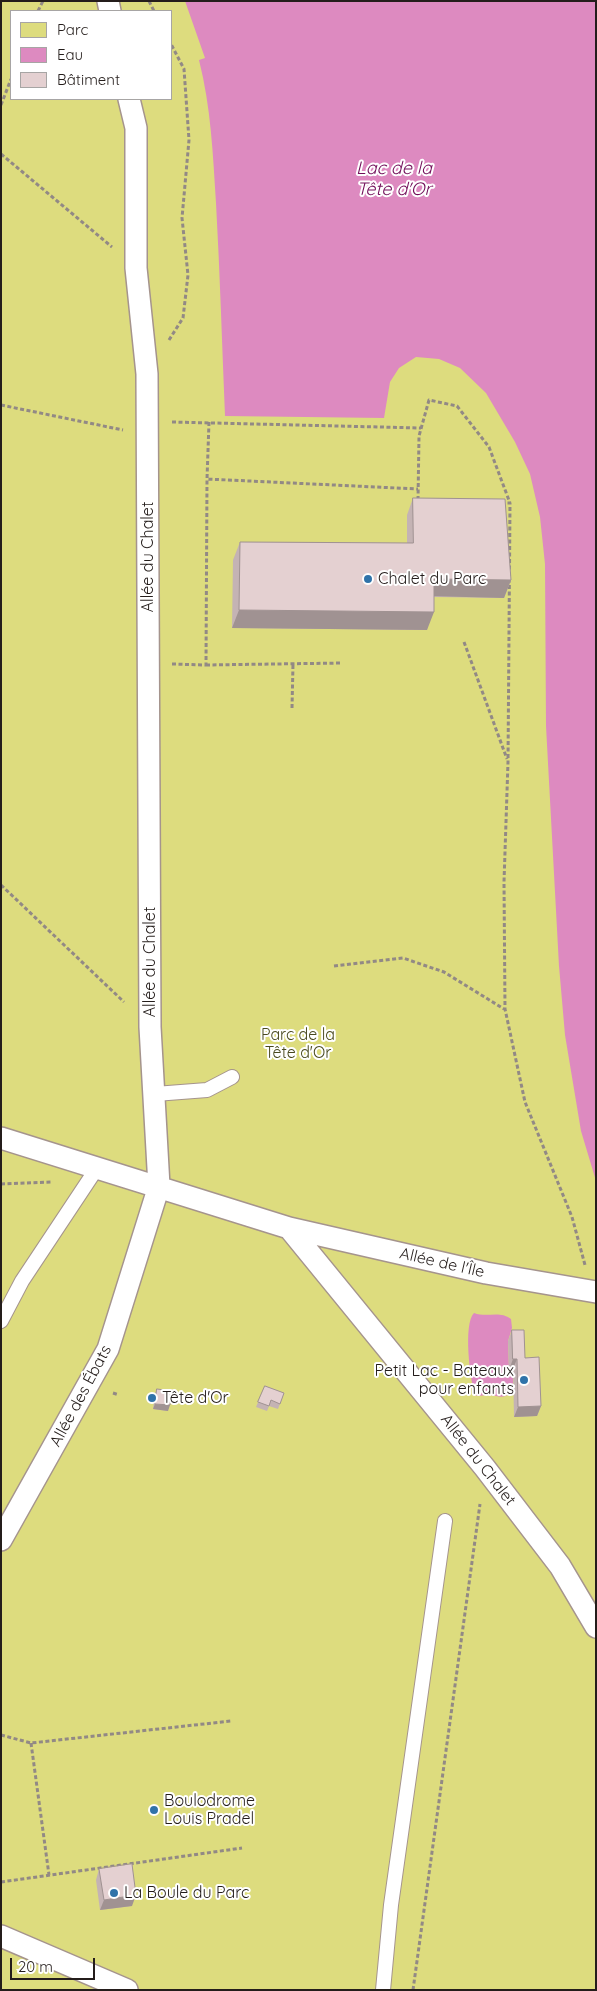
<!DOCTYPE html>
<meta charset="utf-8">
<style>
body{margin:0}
#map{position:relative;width:597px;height:1991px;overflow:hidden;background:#fdf2ed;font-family:Quicksand,sans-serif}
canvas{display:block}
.frame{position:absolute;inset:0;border:2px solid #241d1b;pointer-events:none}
.legend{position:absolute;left:10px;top:10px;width:162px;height:90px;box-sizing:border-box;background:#fff;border:1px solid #a7a5a4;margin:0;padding:6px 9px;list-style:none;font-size:15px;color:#241d1b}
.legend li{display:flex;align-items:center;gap:10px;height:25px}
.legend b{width:25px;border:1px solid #a7a5a4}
.scale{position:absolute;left:10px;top:1958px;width:85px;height:22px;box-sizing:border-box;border:2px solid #241d1b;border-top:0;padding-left:6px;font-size:15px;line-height:18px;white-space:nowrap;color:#241d1b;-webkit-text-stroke:4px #fff;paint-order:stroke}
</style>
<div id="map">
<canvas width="597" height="1991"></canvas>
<div class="frame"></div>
<ul class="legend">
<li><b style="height:14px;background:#dddc7e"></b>Parc</li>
<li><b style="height:14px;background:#dd8ac0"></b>Eau</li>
<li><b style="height:14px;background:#e4d0d1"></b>Bâtiment</li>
</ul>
<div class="scale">20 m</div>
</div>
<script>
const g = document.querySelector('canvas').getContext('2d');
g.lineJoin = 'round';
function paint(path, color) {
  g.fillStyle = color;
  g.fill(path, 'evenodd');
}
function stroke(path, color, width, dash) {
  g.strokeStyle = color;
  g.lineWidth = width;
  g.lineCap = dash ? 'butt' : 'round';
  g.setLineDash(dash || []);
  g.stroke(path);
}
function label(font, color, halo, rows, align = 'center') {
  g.font = font + ' Quicksand,sans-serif';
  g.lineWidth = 4;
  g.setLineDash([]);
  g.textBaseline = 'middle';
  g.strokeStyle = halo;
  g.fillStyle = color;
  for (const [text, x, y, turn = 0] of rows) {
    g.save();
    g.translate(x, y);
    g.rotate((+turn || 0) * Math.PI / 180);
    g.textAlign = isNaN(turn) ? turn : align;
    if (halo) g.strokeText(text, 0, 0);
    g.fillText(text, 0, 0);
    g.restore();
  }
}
paint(new Path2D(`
 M1 1H596V1990H1ZM11 11H171V99H11Z`), '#dddc7e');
paint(new Path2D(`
 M185 1H596V1181L581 1131 565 1035 559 966 546 726 545 564 540 517 530 474 515 442 486 393 460 368 439 359 416 357 399 368 390 382 384 418 225 416C222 345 220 274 216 203 213 155 211 107 199 60L205 58Z
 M474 1313C488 1318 499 1310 511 1319L512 1328 508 1341 509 1369H513V1390C504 1401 499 1395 487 1395 482 1395 479 1397 475 1395 470 1380 463 1324 474 1313Z`), '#dd8ac0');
const service = new Path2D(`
 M155 1094 207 1090 232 1077
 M1 1321 22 1281 97 1168
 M383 1990 391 1905 445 1521`);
const pedestrian = new Path2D(`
 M108 1 110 11
 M1 1138 289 1228 485 1468 560 1566 596 1627
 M289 1228 486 1273 596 1292
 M1 1540 108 1349 159 1186 150 1027 147 374 136 268V128L129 99
 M1 1936 127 1990`);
stroke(service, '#a5948d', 16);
stroke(pedestrian, '#a5948d', 24);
stroke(new Path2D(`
 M149 1 154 11
 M38 11 43 1
 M1 105 11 79
 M1 154 112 247
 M169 340 183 318 188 275 182 218 189 140 184 69 171 44
 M1 405 123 430
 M172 422 421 428
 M209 422 207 479 418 489
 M418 500 419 436 429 400 457 406 489 447 510 503
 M501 503H510L508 762 504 882 505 1009 525 1102 572 1217 585 1265
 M464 642 507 759
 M172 664 206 665 207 479
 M206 665 342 663
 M292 708 293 664
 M1 885 124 1002
 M334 966 403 958 444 972 504 1009
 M1 1184 53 1182
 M113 1393 119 1395
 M1 1735 31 1743 231 1721
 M31 1743 49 1875
 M1 1882 242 1848
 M413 1990 480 1504`), '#928985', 3, [4, 2.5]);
stroke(service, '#fff', 14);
stroke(pedestrian, '#fff', 21);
paint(new Path2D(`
 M413 498 511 580 504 598 434 597 427 630 232 628 233 560 240 542 407 543V515Z
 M512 1330 525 1358 541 1406 537 1416 514 1417 513 1369 509 1370 508 1341Z
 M265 1386 284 1393 278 1409 269 1406 267 1411 256 1407Z
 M157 1389 168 1411 153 1409 155 1394Z
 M99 1869 132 1906 100 1910 96 1880Z`), '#c4b3b4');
paint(new Path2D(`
 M434 579 511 580 504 598 428 596Z
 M239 610 434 612 427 630 232 628Z
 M513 1359H517L513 1369 509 1370Z
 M155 1404 170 1405 168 1411 153 1409Z
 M541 1406 537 1416 514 1417 518 1407Z
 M136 1895 132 1906 100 1910 104 1900Z`), '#a09292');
const building = new Path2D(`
 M413 498 505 499 511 580 434 579V612L239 610 240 542 413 543Z
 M512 1330H524L525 1358 539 1357 541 1406 518 1407 517 1359H513Z
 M265 1386 284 1393 280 1404 271 1400 269 1406 258 1402Z
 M157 1389 172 1391 170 1405 155 1404Z
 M132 1864 136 1895 104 1900 99 1869Z`);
paint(building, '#e4d0d1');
stroke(building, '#a09292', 1);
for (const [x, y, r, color] of [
 [368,579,5,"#3073a9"],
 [524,1380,5,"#3073a9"],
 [152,1398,5,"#3073a9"],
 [154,1810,5,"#3073a9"],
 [114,1893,5,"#3073a9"]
]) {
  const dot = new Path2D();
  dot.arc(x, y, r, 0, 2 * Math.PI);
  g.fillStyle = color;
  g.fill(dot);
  stroke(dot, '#fff', 2);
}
label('16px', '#241d1b', '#fff', [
 ["Allée du Chalet",148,557,-90],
 ["Allée du Chalet",150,962,-90],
 ["Allée de l'Île",442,1263,13],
 ["Allée des Ébats",81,1396,-62],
 ["Allée du Chalet",478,1460,52]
]);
label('16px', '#241d1b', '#fff', [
 ["Chalet du Parc",378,579],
 ["Petit Lac - Bateaux",514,1371,"right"],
 ["pour enfants",514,1389,"right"],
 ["Tête d'Or",162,1398],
 ["Boulodrome",164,1801],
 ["Louis Pradel",164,1819],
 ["La Boule du Parc",124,1893]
], 'left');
label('16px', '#49491f', '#fff', [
 ["Parc de la",298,1035],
 ["Tête d'Or",298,1053]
]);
label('italic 18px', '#700c58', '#fff', [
 ["Lac de la",394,169],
 ["Tête d'Or",394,190]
]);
</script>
